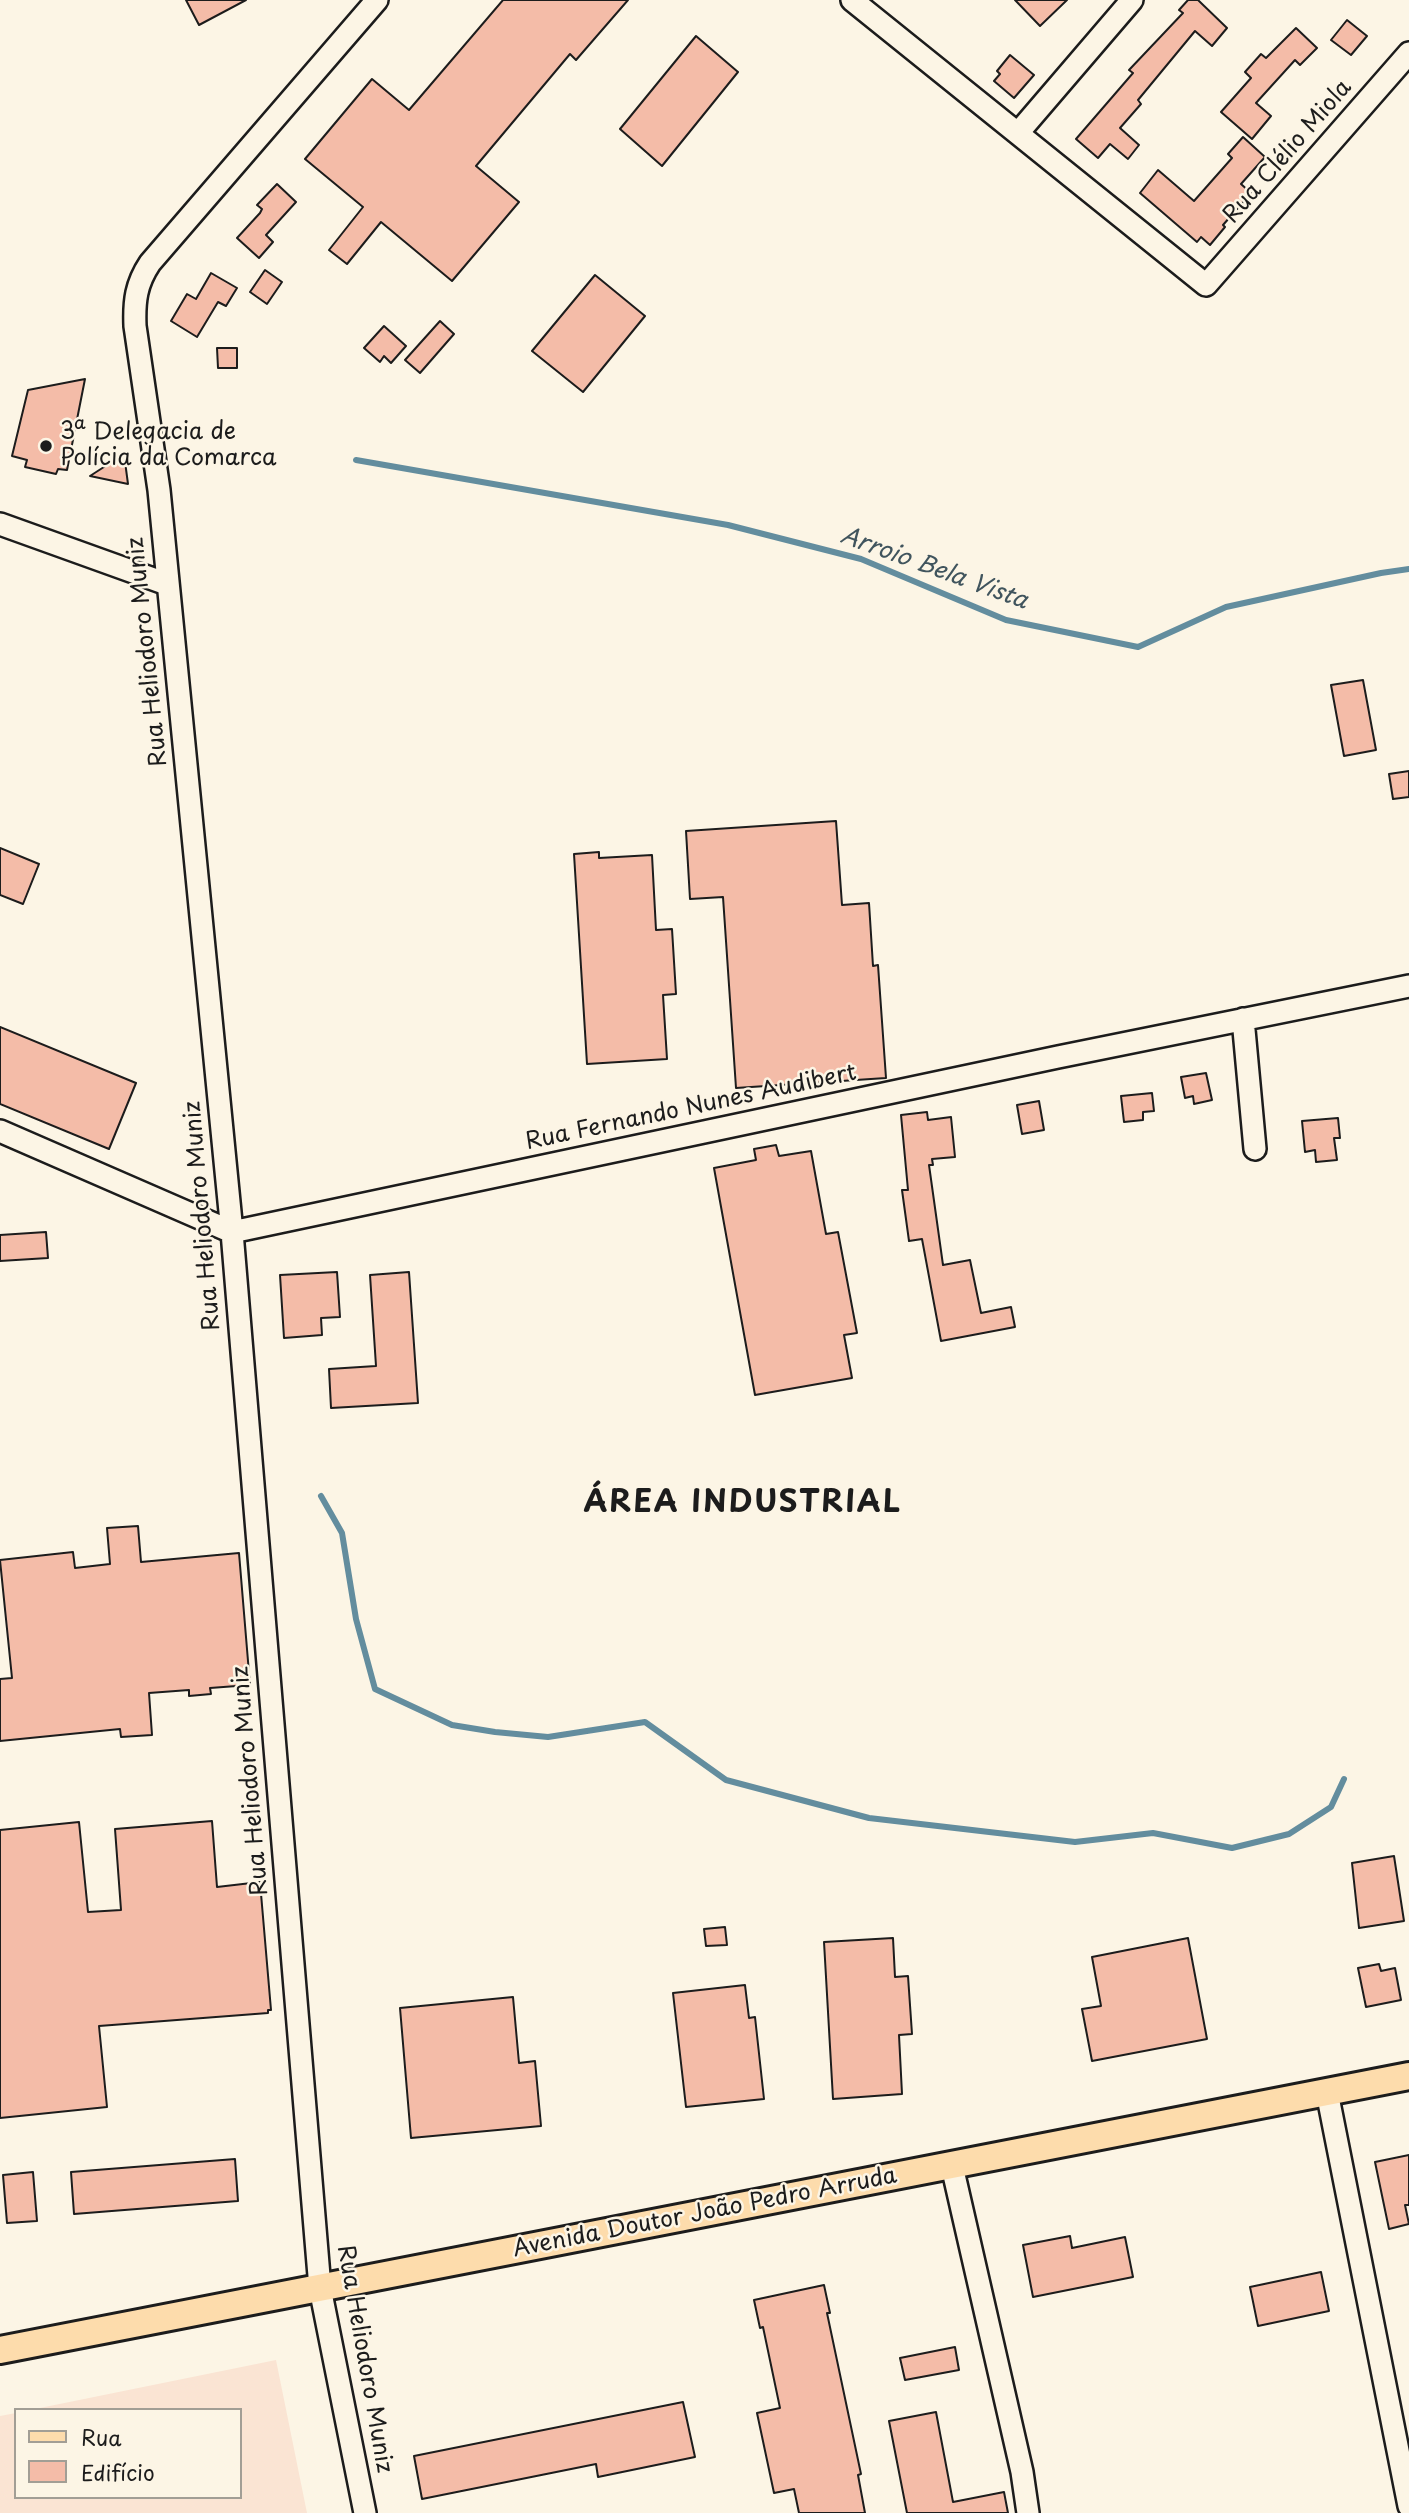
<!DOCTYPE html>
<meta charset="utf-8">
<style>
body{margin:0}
#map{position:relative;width:1409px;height:2513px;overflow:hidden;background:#fcf5e5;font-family:"Playpen Sans",sans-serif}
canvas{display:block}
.legend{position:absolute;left:14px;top:2408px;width:228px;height:91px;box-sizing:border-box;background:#fcf5e5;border:2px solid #a29e95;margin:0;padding:9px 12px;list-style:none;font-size:21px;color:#1c1c1c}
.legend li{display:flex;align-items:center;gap:14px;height:35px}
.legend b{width:35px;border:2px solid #a29e95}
</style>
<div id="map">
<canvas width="1409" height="2513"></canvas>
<ul class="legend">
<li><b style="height:9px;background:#fddcac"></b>Rua</li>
<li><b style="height:19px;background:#f4bca8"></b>Edifício</li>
</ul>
</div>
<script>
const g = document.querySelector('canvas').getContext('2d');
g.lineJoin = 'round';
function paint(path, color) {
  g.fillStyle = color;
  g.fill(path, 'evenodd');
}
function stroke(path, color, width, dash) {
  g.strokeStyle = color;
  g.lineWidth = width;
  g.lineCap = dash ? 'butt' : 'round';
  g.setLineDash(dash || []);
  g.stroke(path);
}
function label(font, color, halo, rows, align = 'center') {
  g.font = font + ' "Playpen Sans",sans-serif';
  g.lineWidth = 5;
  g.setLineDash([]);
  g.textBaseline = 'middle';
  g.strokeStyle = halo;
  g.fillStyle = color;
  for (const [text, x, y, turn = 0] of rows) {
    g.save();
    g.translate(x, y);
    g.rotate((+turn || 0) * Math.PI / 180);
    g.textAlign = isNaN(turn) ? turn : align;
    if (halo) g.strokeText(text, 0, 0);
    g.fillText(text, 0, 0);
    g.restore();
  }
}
paint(new Path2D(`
 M276 2360 307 2513H0V2416L16 2413V2497H240V2410H30Z`), '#fae4d3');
stroke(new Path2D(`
 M356 460 728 525 861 559 1006 620 1138 647 1226 607 1381 573 1409 569
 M321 1496 342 1533 356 1619 375 1689 452 1725 495 1732 548 1737 645 1722 726 1780 869 1818 1075 1842 1153 1833 1232 1848 1289 1834 1331 1807 1344 1779`), '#638d9e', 6);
const building = new Path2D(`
 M186 0H246L199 25Z
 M503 0H628L576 60 570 54 476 166 519 202 452 281 381 222 347 264 329 250 363 207 305 159 372 79 409 110Z
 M1015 0H1067L1040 26Z
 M1188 0H1198L1227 28 1212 46 1195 31 1138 100 1141 104 1120 128 1139 145 1128 159 1110 144 1098 158 1076 139 1133 73 1129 70 1183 13 1179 10Z
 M1347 20 1367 36 1351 55 1331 40Z
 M1296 28 1317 48 1300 65 1295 60 1256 103 1271 116 1252 139 1221 112 1251 78 1245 72 1261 54 1266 58Z
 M696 36 738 72 662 166 620 129Z
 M1010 55 1034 75 1014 98 994 81 1000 74 997 71Z
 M1243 137 1265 157 1241 184 1251 193 1223 225 1225 227 1210 245 1201 237 1197 242 1140 193 1158 170 1194 201 1232 158 1228 154Z
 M277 184 296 202 266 235 273 242 259 258 237 238 260 213 262 209 257 205Z
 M265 270 282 282 267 304 250 292Z
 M211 273 237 288 226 306 218 302 197 337 171 321 187 294 196 299Z
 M595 275 645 316 583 392 532 351Z
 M440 321 454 334 420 373 405 360Z
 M384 326 406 346 391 363 384 356 380 362 364 348Z
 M217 348H237V368H218Z
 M85 379 67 470 58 469 56 474 25 467 27 460 12 456 28 390Z
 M124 454 128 484 90 476Z
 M1363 680 1376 750 1344 756 1331 685Z
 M1409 771V797L1393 799 1389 774Z
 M836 821 842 905 869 903 873 966 878 965 886 1078 736 1088 723 897 690 899 686 831Z
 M0 848 39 864 23 904 0 895Z
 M599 852V858L652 855 656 930 672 929 676 994 663 995 667 1059 587 1064 574 854Z
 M0 1027 136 1083 109 1149 0 1104Z
 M1206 1073 1212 1100 1194 1104 1193 1096 1185 1098 1181 1077Z
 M1152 1093 1154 1111 1143 1112V1120L1124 1122 1121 1096Z
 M1039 1101 1044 1130 1022 1134 1017 1105Z
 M927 1112 928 1120 951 1117 955 1157 932 1159 933 1165H929L943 1265 970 1260 981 1313 1011 1307 1015 1327 941 1341 922 1239 909 1241 902 1190H908L901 1115Z
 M1338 1118 1340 1138H1334L1337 1160 1316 1162 1315 1150 1305 1152 1302 1121Z
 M776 1145 779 1156 811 1151 826 1234 838 1232 857 1333 844 1335 852 1378 755 1395 714 1168 756 1160 754 1149Z
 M46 1232 48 1258 0 1261V1235Z
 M337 1272 340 1317 321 1318 322 1335 284 1338 280 1275Z
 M409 1272 418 1403 331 1408 329 1369 376 1366 370 1275Z
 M138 1526 141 1562 239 1553 250 1685 210 1688 211 1694 189 1696V1690L149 1693 152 1735 121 1737 120 1729 0 1741V1679L12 1678 0 1560 73 1552 75 1568 110 1564 107 1528Z
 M212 1821 217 1887 260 1882 271 2010H268V2013L99 2026 107 2107 0 2118V1830L79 1822 88 1912 121 1910 115 1829Z
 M1394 1856 1404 1921 1359 1928 1352 1863Z
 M725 1927 727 1945 706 1946 704 1929Z
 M893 1938 895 1977 908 1976 912 2034 899 2035 902 2094 833 2099 824 1942Z
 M1188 1938 1207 2039 1092 2061 1082 2009 1101 2006 1092 1957Z
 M1379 1964 1381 1971 1395 1968 1401 2000 1366 2007 1358 1968Z
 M745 1985 749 2018 755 2017 764 2099 686 2107 673 1993Z
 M513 1997 519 2063 535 2061 541 2126 411 2138 400 2008Z
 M1409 2155V2205H1405L1409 2224 1389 2229 1375 2162Z
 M235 2159 238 2201 74 2214 71 2172Z
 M33 2172 37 2221 7 2223 3 2175Z
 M1070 2236 1072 2248 1125 2237 1133 2277 1033 2297 1023 2245Z
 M1321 2272 1329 2311 1258 2326 1250 2287Z
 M824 2285 830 2313H827L861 2474 858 2475 865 2513H799L794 2489 774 2493 757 2413 780 2408 763 2327 760 2328 754 2300Z
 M955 2347 959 2370 905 2380 900 2358Z
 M683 2402 695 2457 598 2477 596 2464 422 2499 414 2456Z
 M936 2412 953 2502 1004 2492 1008 2513H907L889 2421Z`);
paint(building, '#f4bca8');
stroke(building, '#1c1c1c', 2);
const minor = new Path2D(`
 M852 0 1206 285 1409 53
 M1018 133 1132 0
 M0 524 167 584
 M1243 1019 1255 1149
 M0 1131 232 1232 1058 1057 1409 986
 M1327 2092 1409 2506
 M952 2166 1022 2472 1028 2513
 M365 2513 320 2288 232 1232 159 490 135 326C134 301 136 284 150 263L377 0`);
const major = new Path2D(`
 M0 2350 1409 2076`);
stroke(minor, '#1c1c1c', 26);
stroke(major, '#1c1c1c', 32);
stroke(minor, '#fcf5e5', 21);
stroke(major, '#fddcac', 26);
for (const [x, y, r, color] of [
 [46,446,7,"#1c1c1c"]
]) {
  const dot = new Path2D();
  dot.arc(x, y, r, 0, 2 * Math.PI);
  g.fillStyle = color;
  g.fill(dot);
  stroke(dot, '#fcf5e5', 2.5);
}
label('23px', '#1c1c1c', '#fcf5e5', [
 ["Rua Clélio Miola",1288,152,-49],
 ["Rua Heliodoro Muniz",148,652,-96],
 ["Rua Fernando Nunes Audibert",691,1108,-12],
 ["Rua Heliodoro Muniz",203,1216,-95],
 ["Rua Heliodoro Muniz",251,1781,-95],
 ["Avenida Doutor João Pedro Arruda",705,2213,-11],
 ["Rua Heliodoro Muniz",364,2359,80]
]);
label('23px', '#1c1c1c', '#fcf5e5', [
 ["3ª Delegacia de",60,433],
 ["Polícia da Comarca",60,459]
], 'left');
label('italic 24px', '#40545d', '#fcf5e5', [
 ["Arroio Bela Vista",934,569,20]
]);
g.letterSpacing = '2px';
label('bold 30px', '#1c1c1c', '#fcf5e5', [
 ["ÁREA INDUSTRIAL",743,1504]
]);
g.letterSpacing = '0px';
</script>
